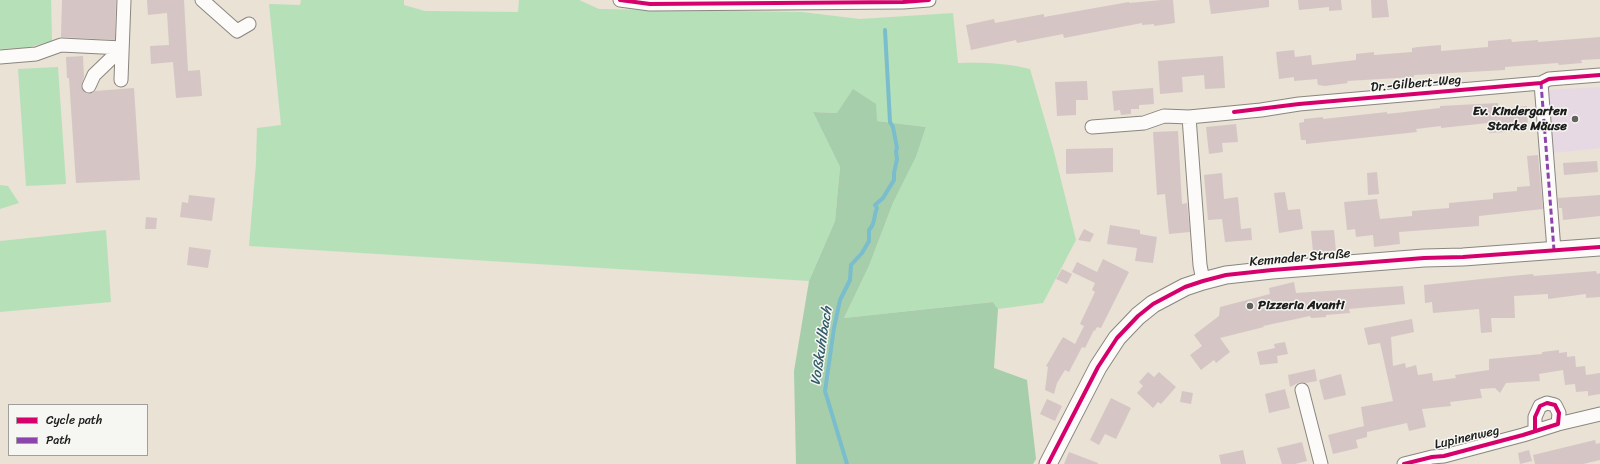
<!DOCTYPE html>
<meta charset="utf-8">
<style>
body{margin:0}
#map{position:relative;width:1600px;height:464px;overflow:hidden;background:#e9e2d5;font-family:Sriracha,sans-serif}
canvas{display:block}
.legend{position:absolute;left:8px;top:404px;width:140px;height:52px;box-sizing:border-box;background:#f6f6f2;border:1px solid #9f9f9c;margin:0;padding:5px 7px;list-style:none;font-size:12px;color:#1c1c1c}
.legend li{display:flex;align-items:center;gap:8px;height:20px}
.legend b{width:20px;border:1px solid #9f9f9c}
</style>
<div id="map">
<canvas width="1600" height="464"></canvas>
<ul class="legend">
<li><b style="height:5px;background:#d6006c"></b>Cycle path</li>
<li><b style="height:5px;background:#8e44ad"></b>Path</li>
</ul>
</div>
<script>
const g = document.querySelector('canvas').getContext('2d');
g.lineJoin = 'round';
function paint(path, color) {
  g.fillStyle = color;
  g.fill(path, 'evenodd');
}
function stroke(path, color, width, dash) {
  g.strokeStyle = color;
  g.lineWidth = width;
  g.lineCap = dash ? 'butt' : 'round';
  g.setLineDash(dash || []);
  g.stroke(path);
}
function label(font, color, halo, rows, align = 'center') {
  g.font = font + ' Sriracha,sans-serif';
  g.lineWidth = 3;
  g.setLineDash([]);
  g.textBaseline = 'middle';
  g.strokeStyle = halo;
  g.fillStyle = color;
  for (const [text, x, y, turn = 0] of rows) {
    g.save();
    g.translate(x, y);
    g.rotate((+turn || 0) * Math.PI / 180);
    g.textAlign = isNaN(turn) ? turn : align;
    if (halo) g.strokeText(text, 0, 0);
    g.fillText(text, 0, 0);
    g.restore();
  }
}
paint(new Path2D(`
 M1600 87V148L1552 153 1547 90Z`), '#e7d9e4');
paint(new Path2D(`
 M0 0H51L52 41 26 48 0 49Z
 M301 0H404V5L425 11 518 12 519 0H579L599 9 802 12 860 19 953 13 958 63C983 62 1006 63 1030 69L1053 148 1076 240 1043 303 998 309 993 302 844 318 869 266 893 203 916 157 926 127 877 121 837 113 813 112 840 167 835 221 809 281 249 246 256 163 257 128 281 125 269 4 300 5Z
 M58 67 66 184 26 186 18 69Z
 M0 185 8 186 19 203 0 209Z
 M106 230 111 302 0 312V241Z`), '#b6e0b8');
paint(new Path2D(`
 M853 89 876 104 877 121 926 127 916 157 893 203 869 266 844 318 993 302 998 309 994 368 1027 380 1036 459 1033 464H796L794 371 809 281 835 221 840 167 813 112 837 113Z`), '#a7ceaa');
stroke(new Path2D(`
 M847 464 825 391 834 328 840 300 850 280 851 265 862 253 869 241V230C876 223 873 217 877 208L875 205 883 198 894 180V173L897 159 896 151 897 148 893 127 890 122 885 30`), '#7abdcd', 4);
paint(new Path2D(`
 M62 0H116L115 40 61 37Z
 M147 0H184L188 71 200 70 202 96 176 98 173 62 151 64 150 46 169 45 167 13 148 15Z
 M1161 0H1173L1175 23 1154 26V24L1142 25V23L1064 38 1063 34 1017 43 1016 40 971 50 966 25 994 19 995 23 1044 14V17L1129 2V3Z
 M1209 0H1269V7L1211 14Z
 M1298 0H1341L1342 10 1329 11V7L1299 10Z
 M1371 0H1387L1389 17 1372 18Z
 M1600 37V59L1581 60 1582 63 1559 65 1558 63 1505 67V70L1414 75V77L1347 81 1348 83 1325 86 1318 85 1317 79 1294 81V77L1279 79 1276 52 1294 50 1295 57 1311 55 1312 65 1356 60V54L1374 52V55L1412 52V48L1418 47 1441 45V51L1488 47V41L1511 39 1512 42 1538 40V42Z
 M83 56 84 77 81 86 85 93 90 94 95 91 134 88 140 180 76 183 69 78H67L66 57Z
 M1223 56 1225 88 1205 89 1204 75 1182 77 1183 92 1160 94 1158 61Z
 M1087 81 1088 100H1076V115L1057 116 1055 82Z
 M1153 88 1154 104 1139 105V109H1131V114L1121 115 1120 110 1114 111 1112 91Z
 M1498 103 1499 109 1527 106 1528 127 1524 128V131L1489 133 1488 123 1441 128V126L1416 129 1417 132 1306 144V140H1301L1299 123 1304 122V119L1323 117V119L1387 112V114L1440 108V106Z
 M1236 124 1238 142 1222 143 1223 152 1209 154 1206 127Z
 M1178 131 1182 204 1187 203 1190 232 1169 234 1165 194 1157 195 1153 132Z
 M1113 148V172L1066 174V149Z
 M1538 155 1543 209 1479 216V226L1399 232 1400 244 1374 247 1373 235 1356 237 1355 229 1347 230 1344 202 1377 199 1380 219 1412 216V211L1449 208V203L1493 199V193L1517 191V187L1530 186 1527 156Z
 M1597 161 1598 172 1564 175 1563 163Z
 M1377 172 1379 194 1368 195 1367 173Z
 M1222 173 1224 199 1238 197 1241 229 1251 228 1252 240 1225 242 1222 219 1208 220 1204 175Z
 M1285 192 1288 210 1300 209 1303 229 1279 233 1274 193Z
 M189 195 215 198 212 221 180 217 182 202 188 203Z
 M1600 195V216L1563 220 1562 208H1559L1558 198Z
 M146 217 157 218 156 229H145Z
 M1110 225 1140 230V234L1157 237 1153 263 1135 261 1137 248 1107 244Z
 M1084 229 1094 234 1090 242 1078 240Z
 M1334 230 1336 251 1313 252 1311 231Z
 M189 247 211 250 208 268 187 265Z
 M1103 259 1129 272 1101 328 1097 327 1095 331 1094 330 1085 348 1082 347 1069 372 1065 370 1057 383 1054 394 1045 390 1048 367 1046 366 1063 337 1075 344 1084 326 1080 324 1095 292 1092 290 1095 283 1072 272 1077 262 1097 272Z
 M1062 269 1072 274 1067 284 1056 279Z
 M1596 271 1597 274 1600 273V297L1586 298V294L1548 299V294L1514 296 1515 318H1491L1492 332 1481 333 1479 309 1433 313 1432 302 1425 303 1424 285 1511 276 1533 274 1534 276Z
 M1294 282 1296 293 1403 286 1405 304 1349 309 1350 313 1326 315V317L1311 318 1310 316 1263 326 1264 327 1220 338 1230 352 1216 363 1214 360 1201 370 1190 355 1202 346 1194 335 1219 316 1220 307 1270 294 1269 288Z
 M1412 319 1414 332 1391 337 1393 366 1405 363 1406 368 1416 365 1418 375 1432 373 1433 381 1456 378 1455 375 1489 370V359L1542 354V352L1559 350V353L1567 352V357L1575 356 1576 367 1585 366 1586 375 1600 373V394L1588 396V391L1576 392 1575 384 1565 385 1563 370 1539 374 1540 381 1506 383 1500 393 1495 388 1480 389 1482 398 1450 402 1451 406 1422 409 1426 427 1409 431 1407 423 1367 432V437L1356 440 1358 448 1333 454 1328 435 1364 426 1361 407 1393 401 1380 343 1368 345 1364 328Z
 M1285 342 1288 354 1277 356 1278 363 1260 365 1257 352 1275 348 1274 344Z
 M1315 369 1317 381 1306 383 1300 382 1290 387 1288 375Z
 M1148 372 1154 377 1159 372 1176 387 1161 404 1158 402 1153 408 1137 393 1143 386 1139 382Z
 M1341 374 1346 395 1324 400 1319 380Z
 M1285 389 1290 408 1269 413 1265 394Z
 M1182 391 1193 393 1191 404 1180 402Z
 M1111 398 1131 408 1116 439 1105 434 1099 445 1090 440Z
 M1047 399 1062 406 1055 421 1040 414Z
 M1595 440 1596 444 1600 443V460L1583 464H1535L1533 455Z
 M1302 442 1307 461 1295 464H1282L1277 448Z
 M1243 450 1246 464H1221L1219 455Z
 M1529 450 1532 461 1520 464 1518 453Z
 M1069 452 1098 463V464H1064Z`), '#d5c6c5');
const minor = new Path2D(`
 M202 0 237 31 249 24
 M620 0 650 4 903 2 929 0
 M0 57 36 54 61 45 122 48 94 75 89 86
 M121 80 124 0
 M1541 83 1554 250
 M1189 117 1200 265 1203 281
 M1092 127 1144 123 1164 116 1189 117 1261 110 1299 104 1541 83 1549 79 1600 75
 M1302 390 1321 464
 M1558 424 1600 414
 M1404 464 1432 457 1444 456 1523 435 1558 424 1559 413 1555 405 1547 403 1540 406 1535 417V431`);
const major = new Path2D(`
 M1048 464 1098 367 1117 338 1138 316 1153 304 1185 287 1203 281 1226 275 1272 270 1424 258 1463 257 1600 247`);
stroke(minor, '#89867f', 15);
stroke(major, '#89867f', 19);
stroke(minor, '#fcfbf9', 13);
stroke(major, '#fcfbf9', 17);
stroke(new Path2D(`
 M1541 83 1554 250`), '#8e44ad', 3, [6, 3]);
stroke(new Path2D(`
 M620 0 650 4 903 2 929 0
 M1234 112 1299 104 1541 83 1549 79 1600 75
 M1048 464 1098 367 1117 338 1138 316 1153 304 1185 287 1203 281 1226 275 1272 270 1424 258 1463 257 1600 247
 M1404 464 1432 457 1444 456 1523 435 1558 424 1559 413 1555 405 1547 403 1540 406 1535 417V431`), '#d6006c', 4);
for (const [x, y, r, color] of [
 [1575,119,4,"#64615d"],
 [1250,306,4,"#64615d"]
]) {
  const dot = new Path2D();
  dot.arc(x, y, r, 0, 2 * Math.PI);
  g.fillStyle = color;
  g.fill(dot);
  stroke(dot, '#f6f6f2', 1.5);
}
label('13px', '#1c1c1c', '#f6f6f2', [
 ["Dr.-Gilbert-Weg",1416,84,-5],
 ["Kemnader Straße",1300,258,-5],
 ["Lupinenweg",1467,438,-13]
]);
label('bold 13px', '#1c1c1c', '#f6f6f2', [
 ["Ev. Kindergarten",1567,112],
 ["Starke Mäuse",1567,127],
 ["Pizzeria Avanti",1258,306,"left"]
], 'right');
label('italic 14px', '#315d6a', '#f6f6f2', [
 ["Voßkuhlbach",822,346,-81]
]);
</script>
